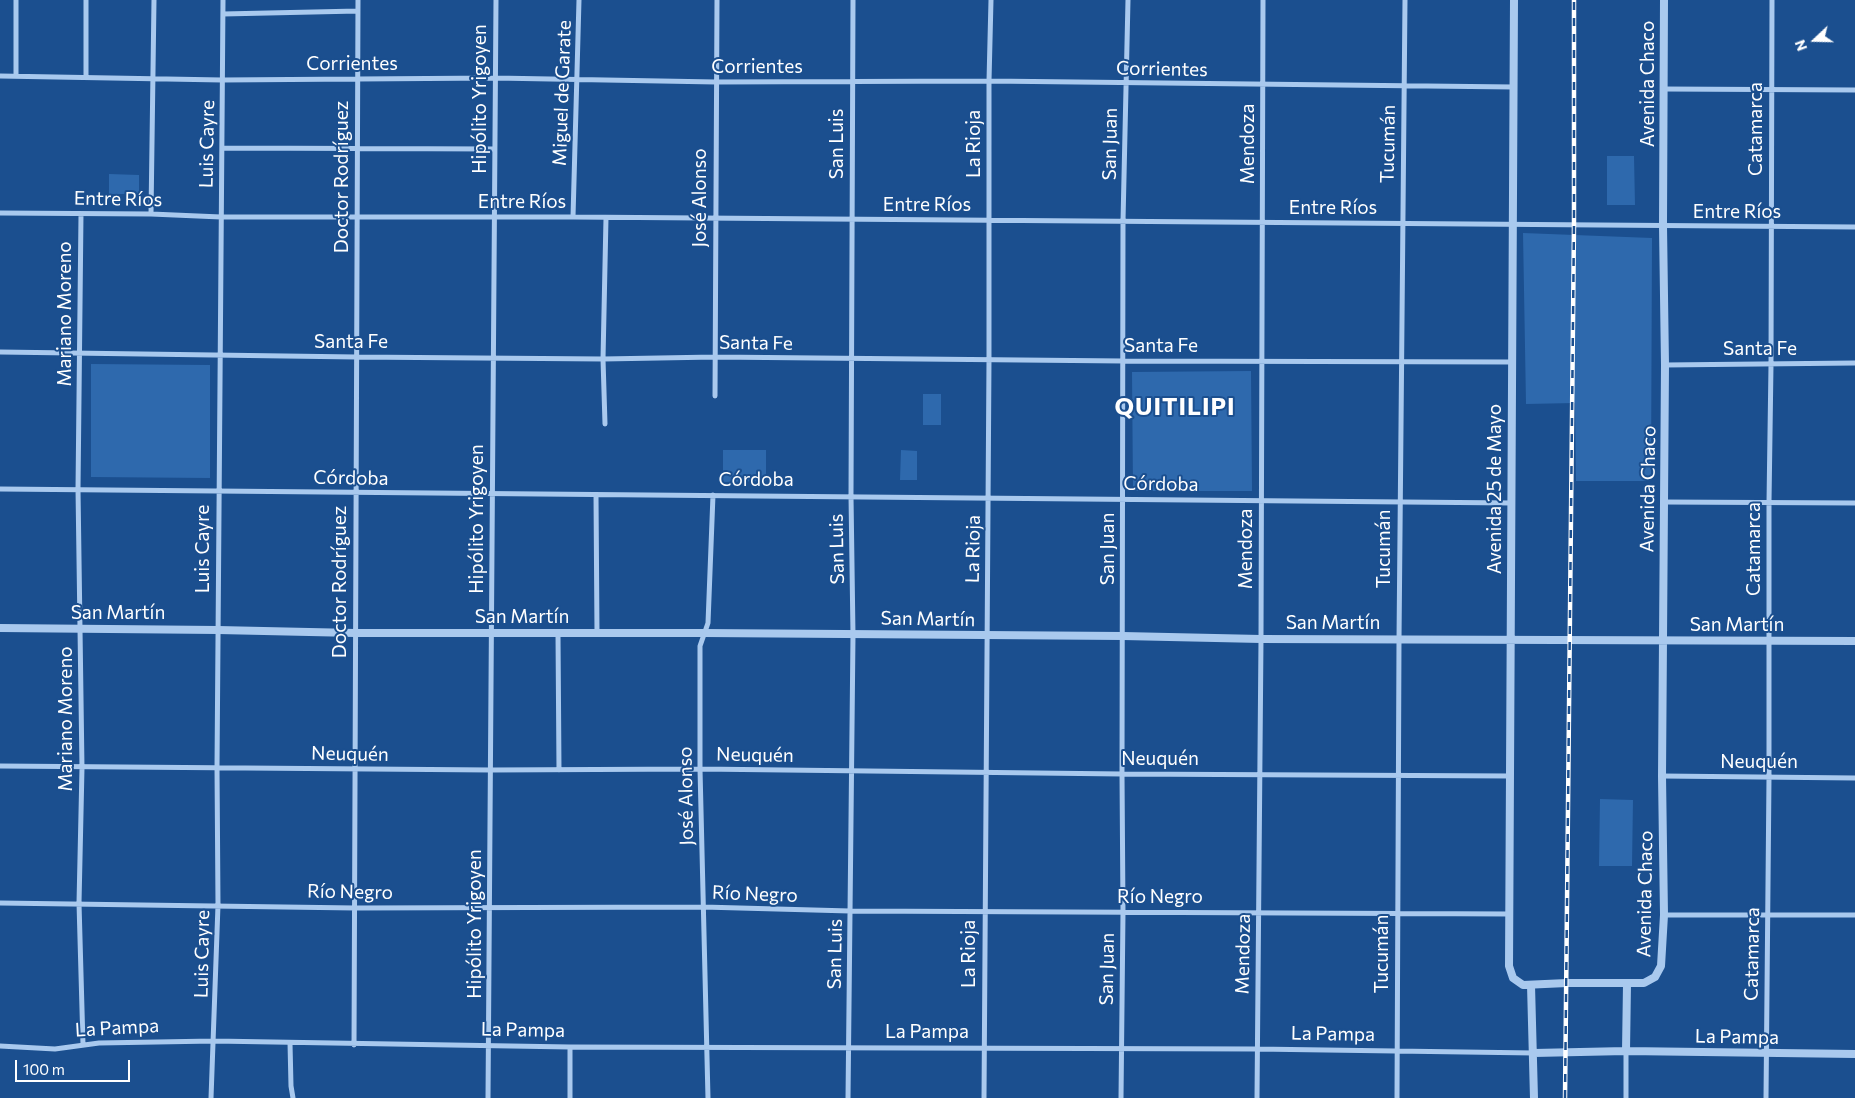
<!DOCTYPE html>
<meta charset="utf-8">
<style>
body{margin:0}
#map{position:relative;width:1855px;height:1098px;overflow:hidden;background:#1b4f8f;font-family:Commissioner,sans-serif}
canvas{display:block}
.north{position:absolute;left:1790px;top:15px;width:50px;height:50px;-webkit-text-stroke:4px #1b4f8f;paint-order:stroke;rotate:249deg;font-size:14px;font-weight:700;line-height:20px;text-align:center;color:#fff}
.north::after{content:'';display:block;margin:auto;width:18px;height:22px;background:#fff;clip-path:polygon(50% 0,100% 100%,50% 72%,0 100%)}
.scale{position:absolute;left:15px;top:1060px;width:115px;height:22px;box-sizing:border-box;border:2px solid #fff;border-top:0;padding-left:6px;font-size:15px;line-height:18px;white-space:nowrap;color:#fff;-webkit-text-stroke:4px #1b4f8f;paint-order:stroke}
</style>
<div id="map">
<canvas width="1855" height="1098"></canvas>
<div class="north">N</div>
<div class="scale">100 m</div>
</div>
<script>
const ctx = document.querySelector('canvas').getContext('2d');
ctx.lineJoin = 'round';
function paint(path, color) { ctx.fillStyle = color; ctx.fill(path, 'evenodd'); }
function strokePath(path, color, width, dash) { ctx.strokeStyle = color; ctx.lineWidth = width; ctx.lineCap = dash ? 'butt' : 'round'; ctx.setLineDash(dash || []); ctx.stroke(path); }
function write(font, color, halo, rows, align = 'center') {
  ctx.font = font + ' Commissioner,sans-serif'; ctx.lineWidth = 4; ctx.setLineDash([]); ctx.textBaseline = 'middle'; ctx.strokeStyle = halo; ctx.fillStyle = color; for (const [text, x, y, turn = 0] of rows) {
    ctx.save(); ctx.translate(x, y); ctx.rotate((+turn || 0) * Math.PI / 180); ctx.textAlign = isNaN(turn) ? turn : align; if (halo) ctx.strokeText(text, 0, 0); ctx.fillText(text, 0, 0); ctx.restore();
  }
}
paint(new Path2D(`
 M1607,156H1634L1635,205H1607Z
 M109,174L139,175V194H109Z
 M1523,233L1652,238L1651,481H1576L1575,403L1526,404Z
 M91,364L210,365V478L91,477Z
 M1251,371L1252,491H1133L1132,372Z
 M923,394H941V425H923Z
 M723,450H766V481L723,482Z
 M901,450L917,451V480H900Z
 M1600,799L1633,800L1632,866H1599Z`), '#2e69ad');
strokePath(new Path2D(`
 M223,14L358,11
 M0,76L222,80L495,78L716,82L989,81L1514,87
 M16,76V0
 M86,77V0
 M1664,89L1855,90
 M222,148L495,149
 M0,213L151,214L221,217H573L1855,227
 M81,214L78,489L82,768L79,903L83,1045
 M151,214L154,0
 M573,217L579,0
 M0,352L356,357L603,359L715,357L1123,361L1512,362
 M1665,365L1855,363
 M715,396L717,0
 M605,424L603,359L606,218
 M0,489L1512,503
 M596,495L597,633
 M1664,502L1855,503
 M558,634L559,770
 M0,766L491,770L700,769L1122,774L1510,776
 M1662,776L1855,778
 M0,903L355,908L703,907L850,911L1510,914
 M1664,915H1855
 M290,1043L291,1086L293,1098
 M354,1045L358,0
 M0,1046L55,1049L99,1043L214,1041L570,1047L1256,1049L1534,1053
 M211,1098L218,905L217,767L223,0
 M488,1098L496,0
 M570,1098V1047
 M708,1098L700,769V646L708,623L713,495
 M848,1098L853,635L851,496L853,0
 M984,1098L989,360V81L991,0
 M1121,1098L1123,912L1122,774L1123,221L1128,0
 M1257,1098L1261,639L1263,0
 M1397,1098L1399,640L1405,0
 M1626,1098V1051
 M1766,1098L1769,777V502L1771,365L1772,0`), '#a9c9ee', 5);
strokePath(new Path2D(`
 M1514,0L1509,966L1513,978L1523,985L1567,983H1644L1655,977L1661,966L1664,915L1662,776L1665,365L1663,226L1664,0
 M0,628L218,630L355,633H705L1123,636L1261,639L1855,641
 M1531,985L1534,1098
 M1626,1051L1627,984
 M1534,1053L1626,1051L1855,1054`), '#a9c9ee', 8);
const rail = new Path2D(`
 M1565,1098L1574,224V0`);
strokePath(rail, '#fff', 4.5);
strokePath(rail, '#1b4f8f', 2.5, [8]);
write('19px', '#fff', '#1b4f8f', [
 ["Corrientes",352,64],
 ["Corrientes",757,67],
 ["Corrientes",1162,69,1],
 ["Avenida Chaco",1648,84,-90],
 ["Miguel de Garate",562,93,-88],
 ["Hipólito Yrigoyen",480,99,-90],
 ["Catamarca",1756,129,-90],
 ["Luis Cayre",207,144,-89],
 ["San Luis",837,144,-90],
 ["La Rioja",974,144,-90],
 ["San Juan",1110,144,-89],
 ["Mendoza",1248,144,-90],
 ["Tucumán",1388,144,-89],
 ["Doctor Rodríguez",342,177,-90],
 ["José Alonso",700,198,-90],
 ["Entre Ríos",118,199,1],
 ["Entre Ríos",522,202],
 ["Entre Ríos",927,205],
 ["Entre Ríos",1333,208],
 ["Entre Ríos",1737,212],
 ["Mariano Moreno",65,314,-90],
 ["Santa Fe",351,342],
 ["Santa Fe",756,343,1],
 ["Santa Fe",1161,346],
 ["Santa Fe",1760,349],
 ["Córdoba",351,478,1],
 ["Córdoba",756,480],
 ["Córdoba",1161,484,1],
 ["Avenida 25 de Mayo",1495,489,-90],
 ["Avenida Chaco",1648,489,-89],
 ["Hipólito Yrigoyen",477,519,-90],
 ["Luis Cayre",203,549,-90],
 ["San Luis",837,549,-91],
 ["La Rioja",973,549,-89],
 ["San Juan",1108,549,-90],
 ["Mendoza",1246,549,-90],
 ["Tucumán",1384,549,-90],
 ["Catamarca",1754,549,-90],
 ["Doctor Rodríguez",340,582,-90],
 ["San Martín",118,613],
 ["San Martín",522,617],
 ["San Martín",928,619,1],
 ["San Martín",1333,623],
 ["San Martín",1737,625],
 ["Mariano Moreno",66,719,-90],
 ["Neuquén",350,754,1],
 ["Neuquén",755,755,1],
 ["Neuquén",1160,759],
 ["Neuquén",1759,762],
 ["José Alonso",686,796,-91],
 ["Río Negro",350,892,1],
 ["Río Negro",755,894,2],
 ["Avenida Chaco",1645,894,-89],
 ["Río Negro",1160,897],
 ["Hipólito Yrigoyen",475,924,-90],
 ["Luis Cayre",202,954,-89],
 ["San Luis",835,954,-89],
 ["La Rioja",969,954,-90],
 ["Mendoza",1243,954,-89],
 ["Tucumán",1382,954,-90],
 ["Catamarca",1752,954,-89],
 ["San Juan",1107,969,-89],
 ["La Pampa",117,1028,-3],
 ["La Pampa",523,1030,1],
 ["La Pampa",927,1032],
 ["La Pampa",1333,1034,1],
 ["La Pampa",1737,1037,1]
]);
ctx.letterSpacing = '1px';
write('bold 24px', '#fff', '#1b4f8f', [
 ["QUITILIPI",1175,407]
]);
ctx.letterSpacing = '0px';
</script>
